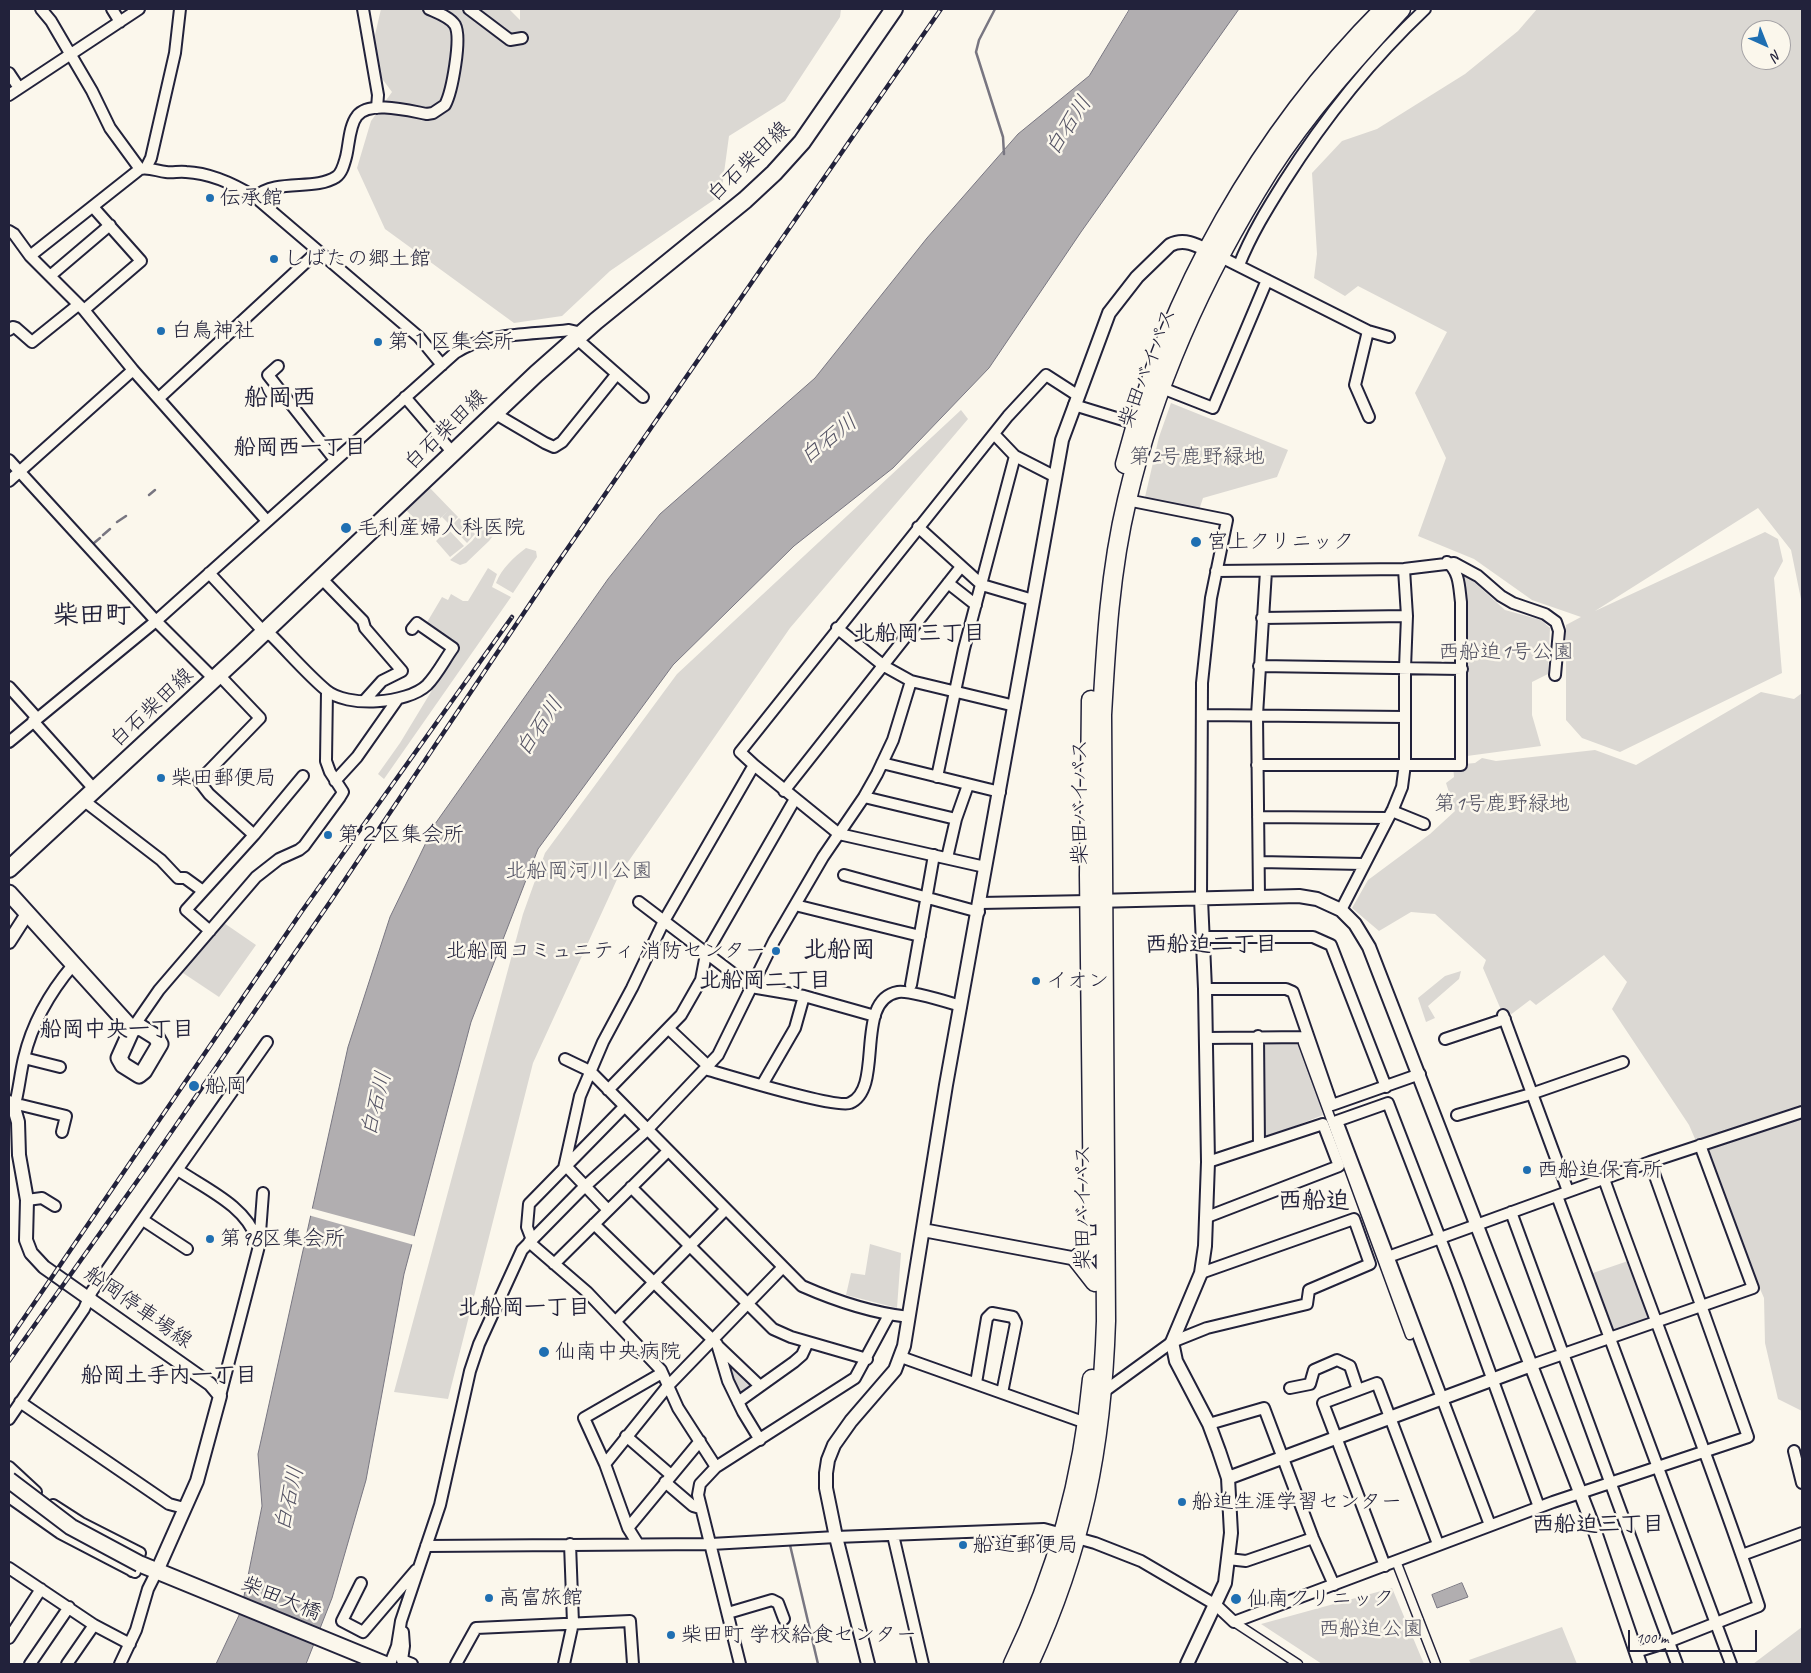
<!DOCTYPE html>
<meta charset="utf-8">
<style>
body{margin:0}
#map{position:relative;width:1811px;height:1673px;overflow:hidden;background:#fbf7ec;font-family:Caveat,sans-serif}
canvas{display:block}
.frame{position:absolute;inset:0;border:10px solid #22223b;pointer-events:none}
.north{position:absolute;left:1741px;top:20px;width:50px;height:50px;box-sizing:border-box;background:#fbf7ec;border:1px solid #a4a2a5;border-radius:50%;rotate:136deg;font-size:14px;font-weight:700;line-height:20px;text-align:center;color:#22223b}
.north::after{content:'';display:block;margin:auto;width:18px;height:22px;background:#1f6fb2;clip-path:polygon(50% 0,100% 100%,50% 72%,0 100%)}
.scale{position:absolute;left:1628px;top:1630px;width:129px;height:22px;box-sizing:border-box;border:2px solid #22223b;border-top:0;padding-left:6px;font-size:15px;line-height:18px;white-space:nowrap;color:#22223b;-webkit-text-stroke:4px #fbf7ec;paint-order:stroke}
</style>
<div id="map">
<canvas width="1811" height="1673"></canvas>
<div class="frame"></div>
<div class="north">N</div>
<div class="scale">100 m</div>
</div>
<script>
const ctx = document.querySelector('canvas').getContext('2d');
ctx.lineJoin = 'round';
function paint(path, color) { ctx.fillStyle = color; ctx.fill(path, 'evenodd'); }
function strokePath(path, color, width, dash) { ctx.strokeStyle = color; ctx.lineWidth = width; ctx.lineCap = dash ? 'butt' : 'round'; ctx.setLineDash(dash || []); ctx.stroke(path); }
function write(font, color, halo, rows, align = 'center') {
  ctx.font = font + ' Caveat,"Klee One",sans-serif'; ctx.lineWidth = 5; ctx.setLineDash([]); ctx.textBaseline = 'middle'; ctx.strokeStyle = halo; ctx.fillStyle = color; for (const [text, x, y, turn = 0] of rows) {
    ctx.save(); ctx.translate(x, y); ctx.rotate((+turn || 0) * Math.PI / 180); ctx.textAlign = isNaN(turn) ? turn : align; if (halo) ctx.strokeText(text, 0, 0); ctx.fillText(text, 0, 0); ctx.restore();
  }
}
paint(new Path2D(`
 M381,9H509L520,20V9H841L840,17L785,101L729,136L721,195L610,271L562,316L514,323L385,229L357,168L371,121L392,92L369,61Z
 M1537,9H1802V604L1791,550L1758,508L1595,611L1765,532L1778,539L1783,561L1774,578L1782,673L1620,752L1582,738L1566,720V625L1581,617L1532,600L1474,559L1418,536L1446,458L1415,393L1447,332L1358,286L1345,296L1314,278L1317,254L1312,173L1342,141L1377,129L1465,74L1518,31ZM1751,30H1781V60H1751Z
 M1171,403L1288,450L1277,477L1203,498L1199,510L1145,497L1159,437Z
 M961,410L968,419L790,628L619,875L533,1063L448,1399L394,1392L523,914L545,853L677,674Z
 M429,487L458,517L450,525L442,517L448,511L427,531L406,510Z
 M459,518L475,534L467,543L451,526Z
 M499,521L502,524L489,541L466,563L460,565L450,560L472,541L485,524Z
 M448,529L464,546L450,557L436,541Z
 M526,548L536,551L537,557L513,593L496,583C502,568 513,558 526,548Z
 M488,568L497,574L492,587L511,597L384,779L378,774L400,743L457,649L458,645L426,624L442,597L448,600L451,594L463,601H468Z
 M1463,572L1505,610L1541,620L1550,628L1548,674L1532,682V715L1541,746L1467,756V671Z
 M1761,692L1794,699L1802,693V1411L1778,1399L1765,1343L1764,1298L1689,1125L1612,1009L1627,982L1604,955L1536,1005L1530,1000L1505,1019L1483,968L1486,960L1435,914L1411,912L1379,931L1352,908L1368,880L1430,834L1455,811L1446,783L1454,777L1453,765L1475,763L1482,758L1496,761L1595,750L1636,765Z
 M224,923L256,945L219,997L180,971Z
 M1461,971L1459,979L1428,1006L1435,1018L1426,1022L1418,998L1445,976Z
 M1299,1042L1323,1115L1263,1139L1265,1043Z
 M870,1244L901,1253L897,1308L846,1295L851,1273L865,1275Z
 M1628,1261L1648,1315C1643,1324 1621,1332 1611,1329L1590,1274Z
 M726,1358L751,1384L737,1395Z
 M1392,1588L1424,1664H1322L1261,1624Z
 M1562,1627L1577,1664H1471L1469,1660Z
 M1802,1627V1664H1753Z`), '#dbd8d3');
const water = new Path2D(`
 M1130,9H1239L1081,232L989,368L893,468L794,546L673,665L538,849L471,1022L404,1274L366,1480L332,1598L306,1664H216L241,1611L262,1506L258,1454L348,1047L390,917L435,824L608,579L660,514L815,378L927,238L1018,134L1089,76Z
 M1462,1583L1468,1597L1437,1608L1432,1595Z`);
paint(water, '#b1aeb0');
strokePath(water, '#787681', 1);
paint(new Path2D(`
 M310,1208L417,1237L414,1245L308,1215Z`), '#fbf7ec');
strokePath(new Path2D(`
 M995,9L979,40L976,52L1003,137L1004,154
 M149,495L155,490
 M117,522L126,516
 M103,535L110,529
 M94,543L100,538
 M790,1545L818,1664`), '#787681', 2.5);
const pedestrian = new Path2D(`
 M1303,1043L1410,1335
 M1396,1561L1436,1664
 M1234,1622L1298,1664`);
const minor = new Path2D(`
 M41,9L51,21L92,91L110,128L140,169
 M112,9L120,22
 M363,9L378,95L377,108
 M469,9L510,40L522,38
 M9,73L19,88
 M9,95L139,9
 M146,168L151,158L175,53L180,9
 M255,197C277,178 314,191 336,177C342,173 344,164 346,157C349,146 349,126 357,116C369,100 410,111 427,114L433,113L445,105C452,92 462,38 455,25C450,17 438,13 429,9
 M9,231L14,234L30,256L84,310L133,370L267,521
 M30,256L140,169C149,167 157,171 166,172C173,173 179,171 186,172C211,173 234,184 255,197L419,337L442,365
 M1219,256L1368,331L1389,337
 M1239,265C1251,235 1267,209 1284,182C1324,119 1371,60 1425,9
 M50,276L110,225
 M84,310L141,261L93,207
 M9,330L13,327L16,328L32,342L78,305
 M1368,331L1355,385L1369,417
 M576,338L643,397
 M278,366L268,375L335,460
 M1162,388L1213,408L1267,280
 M405,397L453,453
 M159,398L318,251
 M1074,405L1136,424
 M494,413L545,443L554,447L562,442L616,375
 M994,434L1015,456
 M9,460L156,621L214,679
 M9,481L133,370
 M1127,500L1227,520L1211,598L1202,683L1201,899
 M918,527L982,585L1033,600
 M1216,571L1404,569L1454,563L1478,576L1501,596L1513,603L1545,614L1556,622L1559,631L1555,675
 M209,573L264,632L272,636C290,654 307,674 326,690C347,708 407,704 427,685C437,675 445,659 453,648L417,623L412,629
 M321,578L363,621L365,628L402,671L382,681L364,701
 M948,583L976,605
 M1262,618L1407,616
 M837,628L884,666L911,681L1015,706
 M1259,666L1462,669
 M219,675L260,718L199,781L209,794L254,835
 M9,687L37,718
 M1203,715L1404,717
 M33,721L94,789
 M9,742L156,621L455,353C487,332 532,335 569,330L582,333
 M882,763L1000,792
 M754,765L740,752L1008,416L1046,375L1077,395
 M1257,765H1461V602C1459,588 1460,572 1447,562
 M937,777L964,649L1015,456L1056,477
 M335,781L357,757L397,700
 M784,791L960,568
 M864,797L956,819
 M83,800L161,860L178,878H185L203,891
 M1392,811L1424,824
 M1258,817L1388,818
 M947,858L956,819L968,785
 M1259,862L1363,864
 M844,875L979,912
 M1259,897L1257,715L1266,571
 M639,902L751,987L804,996L875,1016
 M980,903L1089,901
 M795,905L920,936
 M1341,910L1393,809L1402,787L1405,764V668L1407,616L1404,569
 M210,931L186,910L254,835L303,776
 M1204,937H1313L1331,945L1386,1087
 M911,985L934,855
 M1205,989H1286L1293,992L1332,1105L1420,1074
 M1503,1015L1568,1191
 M132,1029L159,990L256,877L279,859L299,850L304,846L340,797L343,792L330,772L326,761L327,691
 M669,1029L708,1066
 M1258,1036L1259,1145
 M1206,1038L1307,1037
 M1445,1039L1505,1019
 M24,1058L60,1067
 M565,1059L590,1071L802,1286C836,1301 872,1313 909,1317
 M705,1069C726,1075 837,1109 850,1103C885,1088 853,1000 898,992C910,990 947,1002 961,1006
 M762,1085L795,1028L804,996
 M608,1090L681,1015L701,980L706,954L795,799
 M14,1108C19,1091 20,1074 24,1058C32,1024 51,991 73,965
 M14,1108L21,1105L66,1116L62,1132
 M1457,1115L1531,1094L1623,1062
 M566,1166L608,1210
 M564,1168L580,1096L603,1042L632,988L664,921L754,765L839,834L985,867
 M178,1170C206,1189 246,1206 257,1240
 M1604,1179C1655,1322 1711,1462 1759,1606L1668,1642L1636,1652
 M631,1187L773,1329L791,1337L867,1359
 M1557,1196L1731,1664
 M27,1200L42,1198L55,1206
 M1511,1212L1677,1664
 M1207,1217L1339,1166L1323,1124L1208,1162
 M143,1220L187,1249
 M594,1224L717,1344L728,1381L743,1412L760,1440
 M532,1240L527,1227L529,1204L624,1107
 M529,1242L587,1292L661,1370L678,1408L716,1467
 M1388,1257L1650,1162L1802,1112
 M554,1264L668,1151
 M616,1321L726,1209
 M717,1345L760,1386
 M901,1357L1086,1423
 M1529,1366L1753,1288L1700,1145
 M976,1383L987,1318L992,1313L1013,1317L1016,1323L1002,1393
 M1290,1388L1310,1384L1314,1370L1337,1360L1350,1366L1358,1390
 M1102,1393L1172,1342L1207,1328L1307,1304L1309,1290L1370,1264L1354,1219L1201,1273
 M220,1396L259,1246L263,1193
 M20,1402L169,1504L184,1508
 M738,1402L794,1362L802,1355L808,1342
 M9,1419L84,1309L92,1291L267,1042
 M1209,1424L1264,1408L1313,1538L1334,1585
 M626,1436L671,1475
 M1794,1451L1802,1483
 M605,1464L584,1418L662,1373
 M9,1467L36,1492
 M665,1482L693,1506L700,1508
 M9,1497L60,1533L135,1572
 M53,1505L81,1523L140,1553L132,1571
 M1490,1525L1337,1121L1388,1103L1457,1282L1539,1507
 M628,1528L700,1441
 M893,1535L923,1664
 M638,1544L628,1528L605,1464L667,1387L783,1267
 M426,1546L711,1544L836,1537L1044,1529L1095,1543L1141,1561L1216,1605L1234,1622L1553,1502L1748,1437L1650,1162
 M1742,1555L1802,1533
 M1228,1559L1246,1561L1313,1538
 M1385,1566L1323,1403L1377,1383L1438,1544
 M9,1568L94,1625L130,1644
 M361,1583L342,1621L363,1632L416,1570
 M728,1613L772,1600L778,1603L784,1619
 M403,1632L404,1646L402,1660L412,1664
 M9,1638L41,1589
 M30,1664L69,1607
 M67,1664L94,1625
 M120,1664L136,1630L148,1589L157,1571
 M390,1664L397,1646L401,1621L440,1505L470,1371L479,1344L522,1250L580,1191L647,1130L718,1055L774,941L823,857L864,797L877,774L893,740L911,681
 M456,1664L476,1628L630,1621L633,1664
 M564,1664L573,1623L570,1544
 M740,1664L698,1495L700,1484L716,1467L855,1378L889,1315`);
const tertiary = new Path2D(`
 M1095,901L1299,896L1317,899L1341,910L1355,924L1369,947L1592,1523L1640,1664
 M9,942L27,914
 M9,1102L14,1108L18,1122L19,1155L27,1200L26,1240L31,1253L44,1267L210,1384L220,1396L197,1481L157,1571
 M923,1230L1077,1259
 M1228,1478L1529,1366
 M868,1664L836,1537L826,1488V1473L828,1460L834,1445L851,1421L895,1370L904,1346L946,1085L1062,440L1109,313L1137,277L1170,245C1186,237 1200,247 1214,254
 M1187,1664L1225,1583L1231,1533L1228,1478L1219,1451L1209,1424L1176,1361L1172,1342L1201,1273L1205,1246L1208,1162L1205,989L1201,899`);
const secondary = new Path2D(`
 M9,893L132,1029
 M140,1027L156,1037L160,1044L144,1071L139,1075L123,1065L119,1058L132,1029Z
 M140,1564L384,1664`);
const primary = new Path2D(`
 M9,869L239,656L536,374L596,321L745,200L774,173L802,142L894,9`);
const trunk = new Path2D(`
 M1125,464C1170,293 1259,134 1384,9
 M1091,700L1089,875L1093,1216
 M1094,1244L1077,1259L1095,1282
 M1013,1664C1056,1575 1083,1478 1092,1379
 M1029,1664C1082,1549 1102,1447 1106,1321L1102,715C1106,643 1110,571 1127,500C1154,384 1206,271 1269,171C1307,112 1354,60 1401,9`);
strokePath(pedestrian, '#22223b', 11);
strokePath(minor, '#22223b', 14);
strokePath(tertiary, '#22223b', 16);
strokePath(secondary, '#22223b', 19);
strokePath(primary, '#22223b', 20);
strokePath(trunk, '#22223b', 21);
strokePath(pedestrian, '#fbf7ec', 8);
strokePath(minor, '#fbf7ec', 10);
strokePath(tertiary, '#fbf7ec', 12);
strokePath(secondary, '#fbf7ec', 15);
strokePath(primary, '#fbf7ec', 16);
strokePath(trunk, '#fbf7ec', 18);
const rail = new Path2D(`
 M9,1340L302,911L512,617
 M9,1361L150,1163L330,902L554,568L941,9`);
strokePath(rail, '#22223b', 4.5);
strokePath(rail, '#fbf7ec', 2.5, [8]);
const secondaryBridge = new Path2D(`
 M9,1480L71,1527L140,1564`);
strokePath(secondaryBridge, '#22223b', 19, []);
strokePath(secondaryBridge, '#fbf7ec', 15);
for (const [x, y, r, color] of [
 [210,198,5,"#1f6fb2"],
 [274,259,5,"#1f6fb2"],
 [161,331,5,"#1f6fb2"],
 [378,342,5,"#1f6fb2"],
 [346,528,6,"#1f6fb2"],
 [1196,542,6,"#1f6fb2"],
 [161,778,5,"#1f6fb2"],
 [328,835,5,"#1f6fb2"],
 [776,951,5,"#1f6fb2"],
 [1036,981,5,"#1f6fb2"],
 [194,1086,6,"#1f6fb2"],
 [1527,1170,5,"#1f6fb2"],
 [210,1239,5,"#1f6fb2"],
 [544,1352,6,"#1f6fb2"],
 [1182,1502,5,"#1f6fb2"],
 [963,1545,5,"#1f6fb2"],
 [489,1598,5,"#1f6fb2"],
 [1236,1599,6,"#1f6fb2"],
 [671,1635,5,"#1f6fb2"]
]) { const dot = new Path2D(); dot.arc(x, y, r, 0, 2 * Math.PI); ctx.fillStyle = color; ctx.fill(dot); strokePath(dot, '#fbf7ec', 2); }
write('21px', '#22223b', '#fbf7ec', [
 ["白石柴田線",749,162,-44],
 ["柴田バイパス",1148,368,-69],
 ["白石柴田線",446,430,-44],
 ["白石柴田線",152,708,-43],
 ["柴田バイパス",1080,802,-90],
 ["柴田バイパス",1083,1207,-90],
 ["船岡停車場線",138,1308,35],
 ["柴田大橋",281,1599,22]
]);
write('21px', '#22223b', '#fbf7ec', [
 ["伝承館",220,198],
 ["しばたの郷土館",284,259],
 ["白鳥神社",171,331],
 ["第１区集会所",388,342],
 ["毛利産婦人科医院",357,528],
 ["宮上クリニック",1207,542],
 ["柴田郵便局",171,778],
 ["第２区集会所",338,835],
 ["北船岡コミュニティ 消防センター",766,951,"right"],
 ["イオン",1046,981],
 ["船岡",205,1086],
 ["西船迫保育所",1537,1170],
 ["第9B区集会所",220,1239],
 ["仙南中央病院",555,1352],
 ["船迫生涯学習センター",1192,1502],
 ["船迫郵便局",973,1545],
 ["高富旅館",499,1598],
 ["仙南クリニック",1247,1599],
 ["柴田町 学校給食センター",681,1635]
], 'left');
write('21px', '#505061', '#fbf7ec', [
 ["第2号鹿野緑地",1197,457],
 ["西船迫1号公園",1506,652],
 ["第1号鹿野緑地",1502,804],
 ["北船岡河川公園",579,871],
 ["西船迫公園",1371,1629]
]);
write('italic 22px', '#545364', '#fbf7ec', [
 ["白石川",1069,126,-57],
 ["白石川",829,440,-38],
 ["白石川",540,727,-56],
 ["白石川",377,1104,-76],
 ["白石川",290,1499,-77]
]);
write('bold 22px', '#22223b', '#fbf7ec', [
 ["船岡西一丁目",300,448],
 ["北船岡三丁目",919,634],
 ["西船迫二丁目",1211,945],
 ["北船岡二丁目",765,981],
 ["船岡中央一丁目",117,1030],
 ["北船岡一丁目",524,1308],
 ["船岡土手内一丁目",169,1376],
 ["西船迫三丁目",1598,1525]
]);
write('bold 24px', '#22223b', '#fbf7ec', [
 ["船岡西",280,399],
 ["北船岡",839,951],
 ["西船迫",1314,1202]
]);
write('bold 26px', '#22223b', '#fbf7ec', [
 ["柴田町",92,616]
]);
</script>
